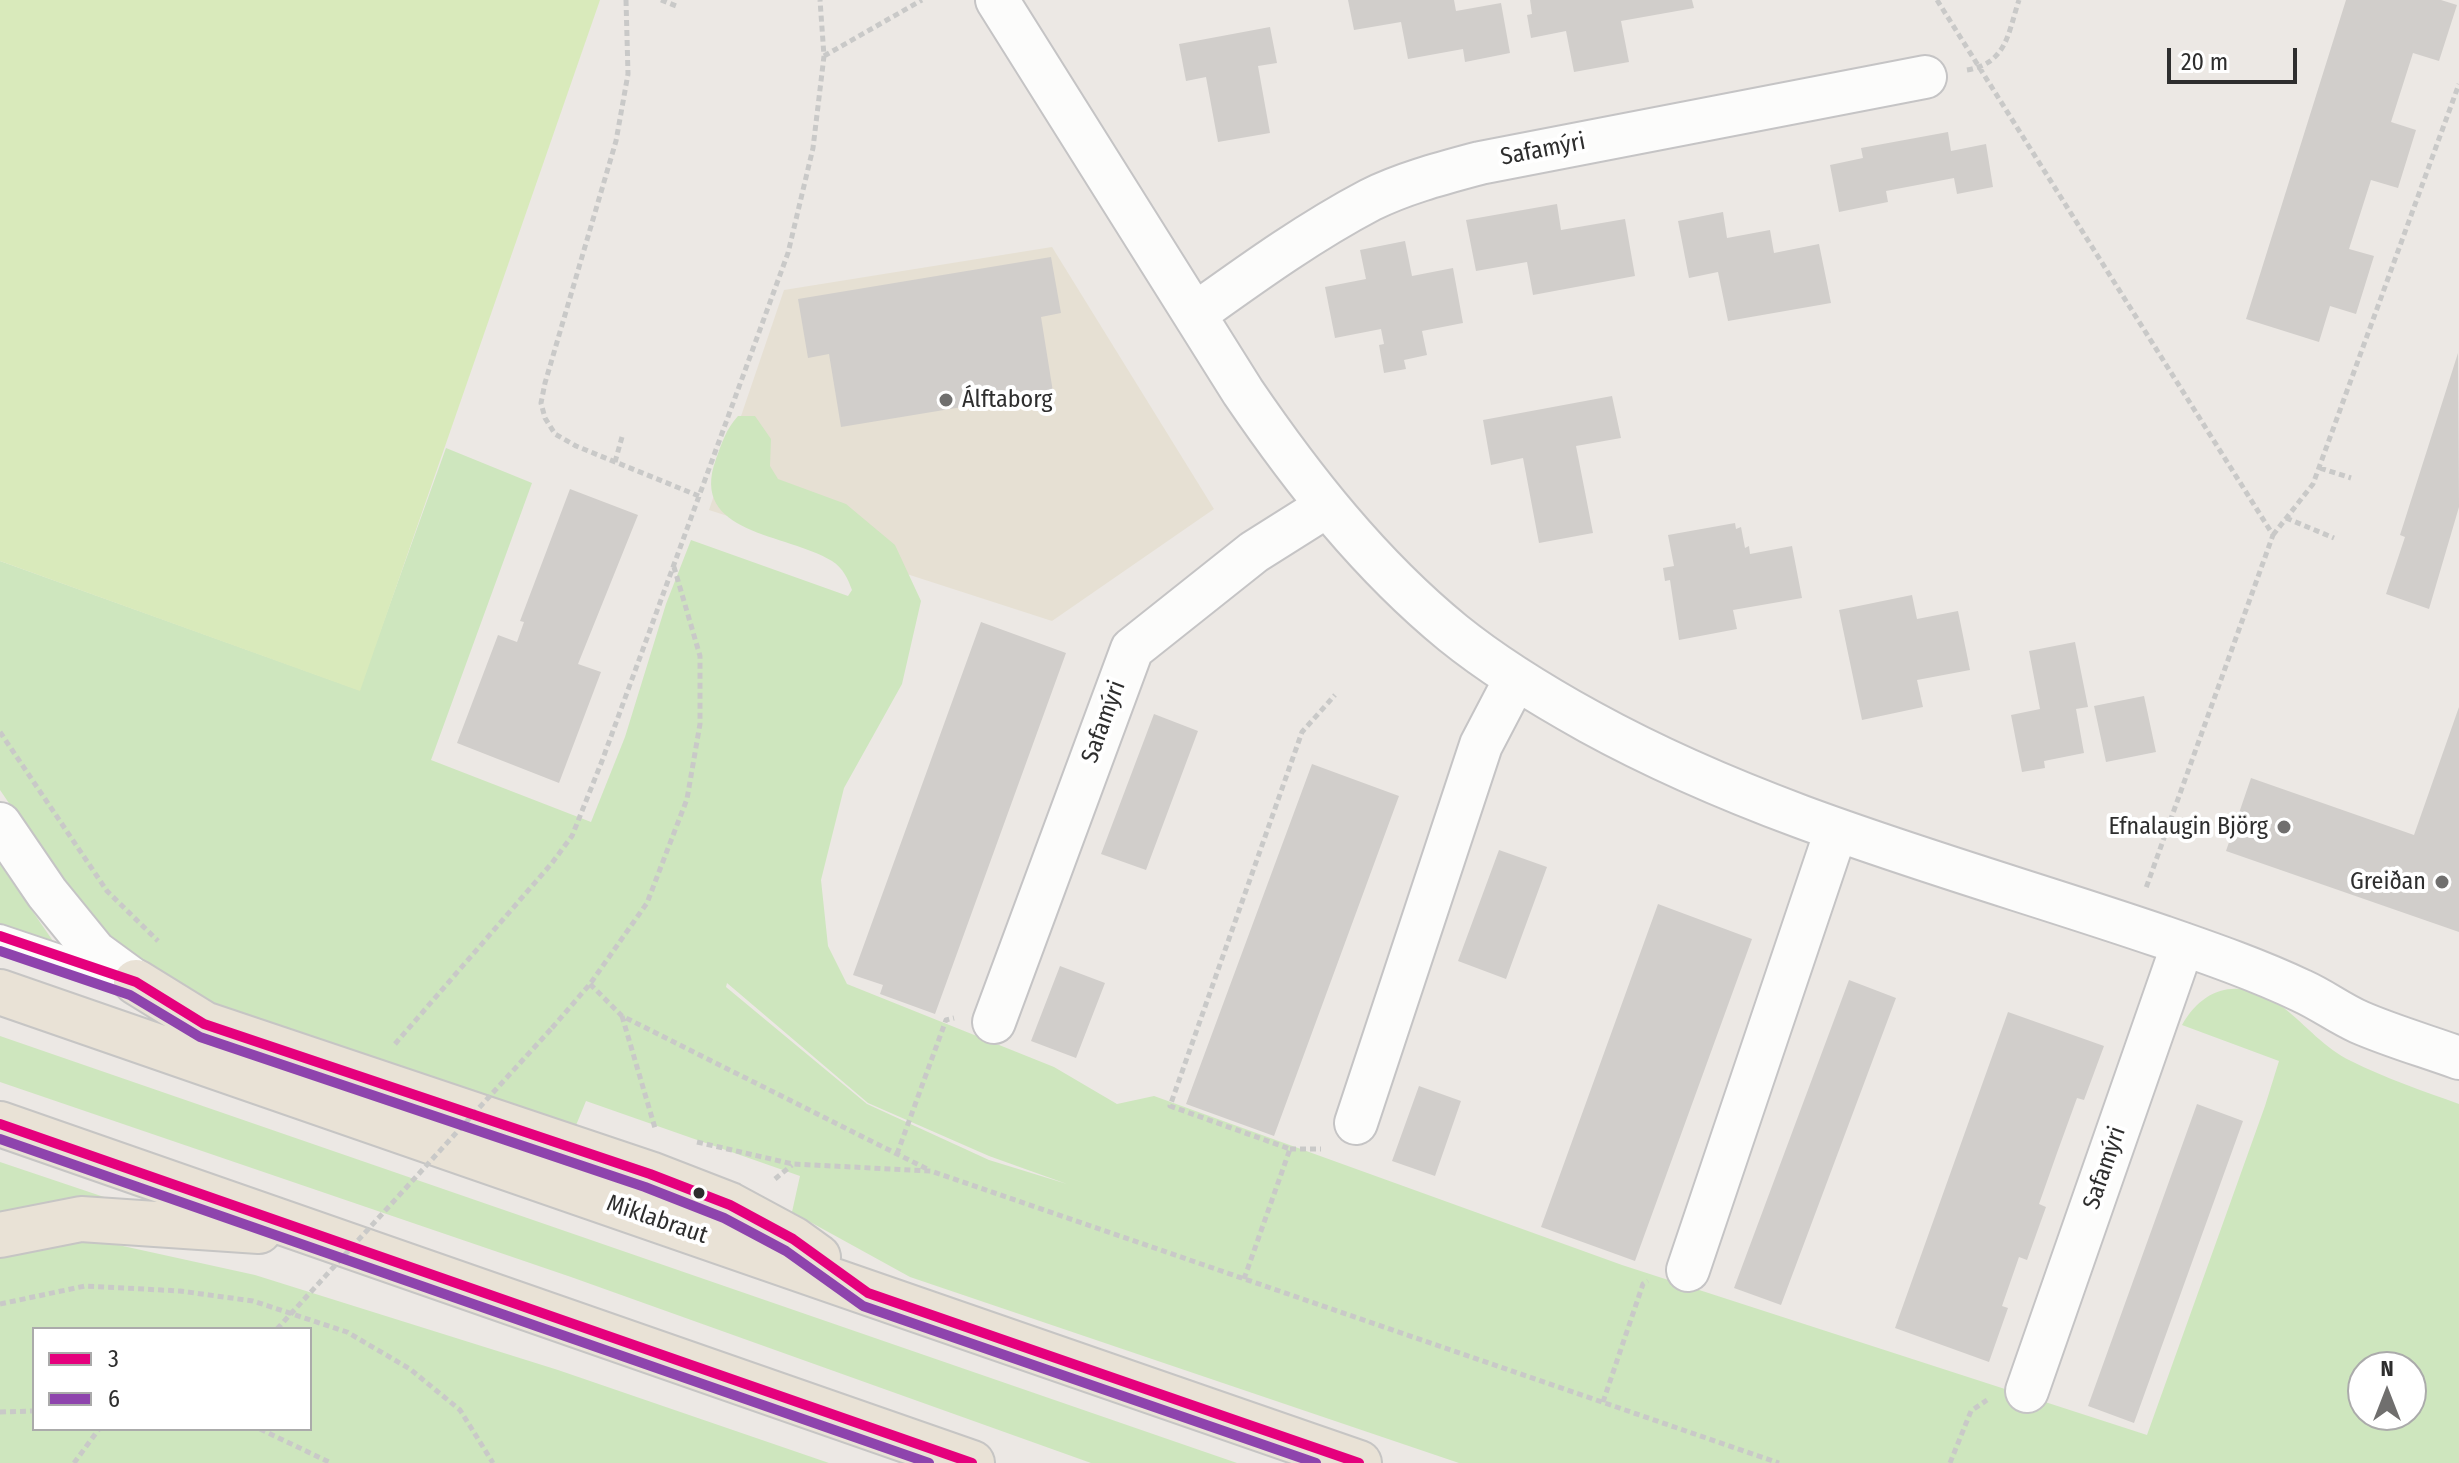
<!DOCTYPE html>
<meta charset="utf-8">
<style>
body{margin:0}
#map{position:relative;width:2459px;height:1463px;overflow:hidden;background:#ece8e4;font-family:"Fira Sans Condensed",sans-serif}
canvas{display:block}
.legend{position:absolute;left:32px;top:1327px;width:280px;height:104px;box-sizing:border-box;background:#fff;border:2px solid #ababab;margin:0;padding:10px 14px;list-style:none;font-size:24px;color:#2e2e2e}
.legend li{display:flex;align-items:center;gap:16px;height:40px}
.legend b{width:40px;border:2px solid #ababab}
.north{position:absolute;left:2347px;top:1351px;width:80px;height:80px;box-sizing:border-box;background:#fff;border:2px solid #ababab;border-radius:50%;rotate:0deg;font-size:22px;font-weight:700;line-height:32px;text-align:center;color:#2e2e2e}
.north::after{content:'';display:block;margin:auto;width:28px;height:36px;background:#706f6e;clip-path:polygon(50% 0,100% 100%,50% 72%,0 100%)}
.scale{position:absolute;left:2167px;top:48px;width:130px;height:36px;box-sizing:border-box;border:4px solid #2e2e2e;border-top:0;padding-left:10px;font-size:24px;line-height:28px;white-space:nowrap;color:#2e2e2e;-webkit-text-stroke:6px #fff;paint-order:stroke}
</style>
<div id="map">
<canvas width="2459" height="1463"></canvas>
<ul class="legend">
<li><b style="height:10px;background:#e5007d"></b>3</li>
<li><b style="height:10px;background:#8e44ad"></b>6</li>
</ul>
<div class="north">N</div>
<div class="scale">20 m</div>
</div>
<script>
const ctx = document.querySelector('canvas').getContext('2d');
ctx.lineJoin = 'round';
function paint(path, color) { ctx.fillStyle = color; ctx.fill(path, 'evenodd'); }
function strokePath(path, color, width, dash) { ctx.strokeStyle = color; ctx.lineWidth = width; ctx.lineCap = dash ? 'butt' : 'round'; ctx.setLineDash(dash || []); ctx.stroke(path); }
function write(font, color, halo, rows, align = 'center') {
  ctx.font = font + ' "Fira Sans Condensed",sans-serif'; ctx.lineWidth = 8; ctx.setLineDash([]); ctx.textBaseline = 'middle'; ctx.strokeStyle = halo; ctx.fillStyle = color; for (const [text, x, y, turn = 0] of rows) {
    ctx.save(); ctx.translate(x, y); ctx.rotate((+turn || 0) * Math.PI / 180); ctx.textAlign = isNaN(turn) ? turn : align; if (halo) ctx.strokeText(text, 0, 0); ctx.fillText(text, 0, 0); ctx.restore();
  }
}
paint(new Path2D(`
 M1052,247L1214,509L1052,621L709,510L784,290Z`), '#e6e0d3');
paint(new Path2D(`
 M738,416H755L771,439L770,466L778,479L846,504L895,545L921,601L902,684L844,788L821,880L828,946L847,984L1054,1067L1117,1104L1154,1096L1622,1265L2147,1435L2265,1106L2279,1061L2182,1025C2206,983 2245,978 2284,1008C2307,1026 2324,1048 2351,1061C2385,1078 2423,1091 2459,1104V1463H1459L910,1277L792,1212L800,1176L586,1101L572,1135L262,1031L175,988L110,941L62,881L0,790V561L359,690L446,448L532,483L431,760L591,822L625,737L666,604L691,540L848,596L852,590C848,579 843,568 832,561C787,533 688,535 716,459C722,443 726,429 738,416ZM727,983L868,1103L989,1156L1067,1184L989,1160L867,1104L726,987ZM2363,1367H2411V1415H2363Z
 M0,864L55,944L0,924Z
 M0,1036L1237,1463H1091L571,1277L0,1082Z
 M0,1162L107,1198L0,1214Z
 M91,1239L255,1275L558,1370L829,1463H0V1256ZM34,1329H310V1429H34Z`), '#cee6be');
paint(new Path2D(`
 M0,0H600L360,691L0,561Z`), '#d9eabb');
paint(new Path2D(`
 M1348,0H1454L1456,11L1501,3L1510,53L1465,62L1463,49L1408,59L1401,22L1354,30Z
 M1530,0H1692L1694,8L1621,21L1629,62L1574,72L1566,31L1531,38L1527,15L1532,14Z
 M2346,0H2441L2457,5L2439,61L2413,53L2391,122L2416,130L2398,188L2371,180L2349,249L2374,256L2356,314L2330,306L2319,342L2246,319Z
 M1270,27L1277,63L1258,66L1270,133L1218,142L1206,77L1186,81L1179,44Z
 M1948,132L1951,151L1986,144L1993,187L1957,194L1954,178L1886,191L1888,202L1839,212L1830,165L1863,158L1861,148Z
 M1557,204L1561,230L1625,219L1635,276L1533,295L1527,262L1476,271L1466,220Z
 M1723,212L1727,238L1770,230L1774,253L1819,244L1831,303L1728,321L1718,272L1689,278L1678,221Z
 M1405,241L1412,276L1453,268L1463,323L1422,331L1427,355L1404,360L1406,369L1384,373L1379,345L1384,344L1381,329L1335,338L1325,287L1366,279L1360,250Z
 M1051,257L1061,313L1041,317L1053,392L841,427L829,354L808,358L798,299Z
 M2458,353L2459,507L2429,609L2386,594L2405,537L2400,535Z
 M1612,396L1621,438L1576,446L1593,533L1539,543L1523,458L1491,465L1483,420Z
 M570,489L638,515L578,664L601,672L559,783L457,743L498,635L517,642L524,622L520,621Z
 M1735,523L1736,529L1741,527L1745,548L1749,546L1750,554L1792,546L1802,598L1733,610L1737,629L1679,640L1670,580L1665,581L1663,568L1674,566L1668,535Z
 M1912,595L1917,619L1958,611L1970,670L1917,680L1923,707L1862,720L1839,610Z
 M981,622L1066,653L935,1014L880,994L883,985L853,975Z
 M2075,642L2088,707L2076,709L2084,753L2044,761L2045,768L2022,772L2011,715L2040,709L2029,651Z
 M2144,696L2156,752L2106,762L2094,706Z
 M2459,707V932L2226,851L2251,778L2414,835Z
 M1154,714L1198,731L1146,870L1101,854Z
 M1312,764L1399,796L1274,1136L1186,1104Z
 M1499,850L1547,867L1506,979L1458,961Z
 M1658,904L1752,939L1635,1261L1541,1227Z
 M1060,966L1105,983L1076,1058L1031,1041Z
 M1849,980L1896,998L1781,1305L1734,1288Z
 M2008,1012L2104,1046L2084,1100L2077,1098L2057,1153L2039,1204L2046,1207L2027,1260L2019,1257L2002,1306L2008,1308L1989,1362L1895,1328Z
 M1419,1086L1461,1101L1435,1176L1392,1161Z
 M2197,1104L2243,1121L2134,1423L2088,1406Z`), '#d1cecb');
const service = new Path2D(`
 M0,936L101,970`);
const minor = new Path2D(`
 M997,0L1243,392C1303,480 1370,565 1453,633C1495,667 1543,696 1590,722C1770,821 1970,871 2163,937C2209,953 2258,970 2302,991C2322,1000 2339,1013 2359,1022C2391,1036 2426,1046 2459,1058
 M1195,314C1251,274 1309,232 1370,200C1404,183 1443,173 1480,163L1925,77
 M0,824L47,893L95,952L136,982
 M994,1022L1132,649L1254,552L1327,506
 M1356,1123L1481,745L1516,678
 M1688,1270L1836,831
 M2027,1391L2183,944`);
const trunk = new Path2D(`
 M136,982L204,1024L650,1174L730,1205L793,1239L818,1257
 M0,992L1359,1463
 M0,1124L972,1463
 M0,1235L81,1219L259,1231`);
strokePath(service, '#c5c4c5', 26);
strokePath(minor, '#c5c4c5', 46);
strokePath(trunk, '#c6c5c4', 48);
strokePath(new Path2D(`
 M626,0L628,74L616,141L545,383L541,403L545,418L555,434L576,446L699,496
 M661,0L679,7
 M1937,0L2273,535L2146,888
 M824,56L922,0
 M1967,70C2007,63 2008,33 2019,0
 M615,462L622,437
 M2320,468L2351,478
 M2286,518L2334,538
 M2273,535L2313,484L2459,84
 M0,732L107,891L158,941
 M590,984L622,1016L927,1169
 M622,1016L655,1128
 M552,1028L590,984L647,903L687,799L700,724V656L674,567
 M395,1044L552,863L572,836L602,761L788,253L813,148L824,56L820,0
 M697,1142L793,1164L931,1171L1779,1463
 M1290,1149H1321
 M897,1154L946,1020L954,1018
 M775,1179L792,1165
 M1244,1279L1290,1149L1170,1106L1302,732L1335,695
 M0,1304L85,1286L180,1291L253,1301L347,1332L410,1369L460,1410L493,1463
 M1603,1402L1643,1284L1648,1281
 M0,1412L34,1411
 M260,1429L331,1463
 M74,1463L99,1429
 M1950,1463L1971,1411L1987,1400`), '#c9c9c8', 5, [6, 4]);
strokePath(service, '#fcfcfb', 22);
strokePath(minor, '#fcfcfb', 42);
strokePath(trunk, '#e9e2d6', 44);
strokePath(new Path2D(`
 M277,1329L552,1028`), '#c9c9c8', 5, [6, 4]);
strokePath(new Path2D(`
 M0,936L136,982L204,1024L650,1174L730,1205L793,1239L868,1293L1359,1463
 M0,1124L972,1463`), '#e5007d', 10);
strokePath(new Path2D(`
 M0,951L130,995L200,1037L645,1187L724,1218L786,1251L863,1306L1316,1463
 M0,1139L929,1463`), '#8e44ad', 10);
for (const [x, y, r, color] of [
 [946,400,8,"#706f6e"],
 [2284,827,8,"#706f6e"],
 [2442,882,8,"#706f6e"],
 [699,1193,7,"#2e2e2e"]
]) { const dot = new Path2D(); dot.arc(x, y, r, 0, 2 * Math.PI); ctx.fillStyle = color; ctx.fill(dot); strokePath(dot, '#fff', 3); }
write('24px', '#2e2e2e', '#fff', [
 ["Safamýri",1543,150,-11],
 ["Safamýri",1104,722,-70],
 ["Safamýri",2105,1168,-71],
 ["Miklabraut",657,1220,19]
]);
write('24px', '#2e2e2e', '#fff', [
 ["Álftaborg",962,400,"left"],
 ["Efnalaugin Björg",2268,827],
 ["Greiðan",2426,882]
], 'right');
</script>
